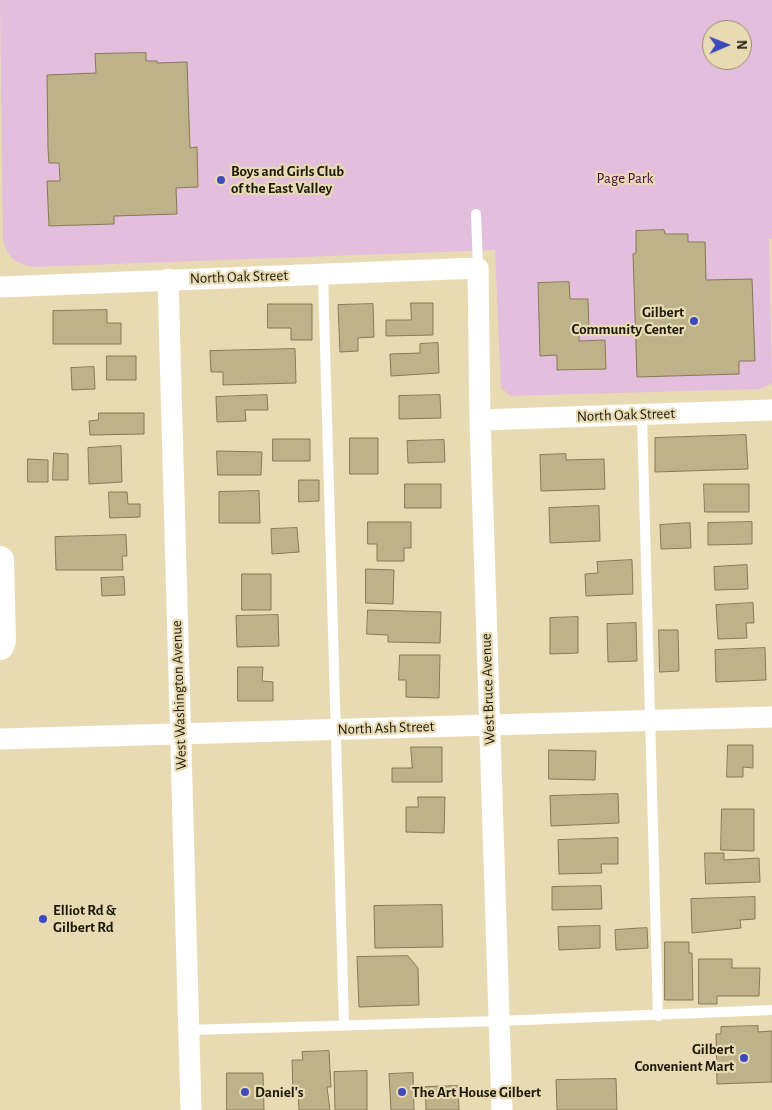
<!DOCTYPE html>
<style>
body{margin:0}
#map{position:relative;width:772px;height:1110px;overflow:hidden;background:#e8dbb3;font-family:"Alegreya Sans",sans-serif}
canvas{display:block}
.north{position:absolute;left:702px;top:20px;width:50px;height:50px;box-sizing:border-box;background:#e8dbb3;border:1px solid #978d6f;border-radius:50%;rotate:89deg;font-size:14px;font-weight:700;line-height:20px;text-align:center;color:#1d190a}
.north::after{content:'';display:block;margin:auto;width:18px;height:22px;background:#3d4abd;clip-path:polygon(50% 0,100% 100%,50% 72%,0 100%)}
</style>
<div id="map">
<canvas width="772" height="1110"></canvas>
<div class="north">N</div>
</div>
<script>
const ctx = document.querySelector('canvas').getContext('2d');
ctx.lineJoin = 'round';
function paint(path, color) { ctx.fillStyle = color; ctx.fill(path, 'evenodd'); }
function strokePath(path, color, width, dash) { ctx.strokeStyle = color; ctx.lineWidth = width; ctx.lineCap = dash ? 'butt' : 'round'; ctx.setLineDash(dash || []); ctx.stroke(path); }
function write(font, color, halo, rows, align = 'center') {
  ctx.font = font + ' "Alegreya Sans",sans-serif'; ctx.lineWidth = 4.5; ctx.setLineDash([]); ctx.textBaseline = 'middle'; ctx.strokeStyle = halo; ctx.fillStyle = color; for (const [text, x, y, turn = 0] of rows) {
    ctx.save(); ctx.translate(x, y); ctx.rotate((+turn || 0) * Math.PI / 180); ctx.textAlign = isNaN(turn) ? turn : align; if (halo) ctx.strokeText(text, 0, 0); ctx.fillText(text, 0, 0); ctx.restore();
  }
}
paint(new Path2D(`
 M0,0H772V239H769L772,382L770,385L759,389L511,396L501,388L495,250L33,267C14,262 10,260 3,241ZM712,30H742V60H712Z`), '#e4bedd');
const building = new Path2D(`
 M146,53V61H157V63L187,62L190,148L197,147L198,187L176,188L177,214L114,216V224L49,226L47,181H60L59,163H49L48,149L47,75L96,73L95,54Z
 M664,230L665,234H688V242H705L706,280L752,279L755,361H739V374L637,377L633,254L636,253V231Z
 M569,282L570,299H588L589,331H579V341L605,340L606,369L557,370V355L540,356L538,283Z
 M411,303H433V335L386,336V320H411Z
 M268,304H312V340H291V328H268Z
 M373,304L374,337L358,338V351L340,352L338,305Z
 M107,310V323H121V344H53V311Z
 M438,343L439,373L391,376L390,354L420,353V344Z
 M295,349L296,383L223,385V372H211L210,351Z
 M107,356H136V380H107Z
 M94,367L95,389L72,390L71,368Z
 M267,395L268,410H245L246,421L217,422L216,397Z
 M440,395L441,418L399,419V396Z
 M99,413H144V434L90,435L89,421L98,420Z
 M746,435L748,469L655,472V438Z
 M350,438H378V474H350Z
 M273,439H310V461H273Z
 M444,440L445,462L408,463L407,441Z
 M121,446L122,482L89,484L88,448Z
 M217,451L262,452L261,475H218Z
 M54,453L68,454V480H53Z
 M566,454V460L604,459L605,489L541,491L540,455Z
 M28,459L48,460V482H28Z
 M299,480H319V501L299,502Z
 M405,484H441V508H405Z
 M704,484H749V512H705Z
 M259,491L260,523H219V492Z
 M109,492H127L128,504H140V517L110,518Z
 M599,506L600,541L550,543L549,508Z
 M368,522H411V548H404V561H377V544H368Z
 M752,522V544L708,545V523Z
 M690,523L691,548L661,549L660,525Z
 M297,528L299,552L272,554L271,529Z
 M126,535L127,556H122L123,570H56L55,537Z
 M632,560L633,594L586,596L585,574L598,573L597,562Z
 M747,565L748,589L715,590L714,567Z
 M366,569L394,570L393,604L366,603Z
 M242,574H271V610H242Z
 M124,577L125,595L102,596L101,578Z
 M753,603L754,623H746L747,638L718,639L716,605Z
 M368,610L441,612L440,643L388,642V635L367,634Z
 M278,615L279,646L237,647L236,616Z
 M578,617V653L550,654V618Z
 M636,623L637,661L608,662L607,624Z
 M659,630H678L679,671L660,672Z
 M765,648L766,680L716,682L715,650Z
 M400,655H440L439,698L406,697V680H399Z
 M238,667H263L262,681L273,682V701H238Z
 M728,745H753V768L743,767V777H727Z
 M411,747H442V782H392V768H412Z
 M549,750L596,751L595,780L549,779Z
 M618,794L619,823L551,826L550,796Z
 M418,797H445L444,833L406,832V807H418Z
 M722,809H754V851L721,850Z
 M618,838V864H601L602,873L559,874L558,840Z
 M705,853H724V860L759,858L760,882L706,884Z
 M601,886L602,909L552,910V887Z
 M755,897V919L740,920L741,928L692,933L691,899Z
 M442,905L443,947L375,948L374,906Z
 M600,926V948L559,950L558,927Z
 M647,928L648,948L616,950L615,930Z
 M665,942H689V953H692L693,1000H665Z
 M408,956L418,968L419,1005L359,1007L357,957Z
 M699,959H732V968H760L759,996H717V1004H699Z
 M758,1026V1032L772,1031V1082L717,1084L716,1034H721V1027Z
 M329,1051L331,1087H327L330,1110H299L298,1090H293L292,1060H303L302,1052Z
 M367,1071V1110H335L334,1072Z
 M227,1073H263L264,1110H227Z
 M413,1073L414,1110H391L389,1074Z
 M616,1079L617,1110H557L556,1080Z
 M458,1086L459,1110H426L425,1087Z`);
paint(building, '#beb28b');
strokePath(building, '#867a55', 1);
strokePath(new Path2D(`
 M476,214L478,268
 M323,275L344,1025
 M642,414L658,1016
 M189,1030L499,1021L772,1010`), '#fff', 10);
strokePath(new Path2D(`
 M168,279L191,1110
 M0,287L478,268L480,420L502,1110
 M480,420L772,410
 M0,739L772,717`), '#fff', 21);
strokePath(new Path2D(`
 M0,560L2,641L0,646`), '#fff', 28);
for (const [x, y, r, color] of [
 [221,180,5,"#3d4abd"],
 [694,321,5,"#3d4abd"],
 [43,919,5,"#3d4abd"],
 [744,1058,5,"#3d4abd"],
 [245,1092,5,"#3d4abd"],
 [402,1092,5,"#3d4abd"]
]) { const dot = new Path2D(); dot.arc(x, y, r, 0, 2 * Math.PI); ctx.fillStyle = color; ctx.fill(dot); strokePath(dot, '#e8dbb3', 2); }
write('bold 15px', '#1d190a', '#e8dbb3', [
 ["Boys and Girls Club",231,171],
 ["of the East Valley",231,188],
 ["Gilbert",684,312,"right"],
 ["Community Center",684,329,"right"],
 ["Elliot Rd &",53,910],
 ["Gilbert Rd",53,927],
 ["Gilbert",734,1049,"right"],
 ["Convenient Mart",734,1066,"right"],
 ["Daniel's",255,1092],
 ["The Art House Gilbert",412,1092]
], 'left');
write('15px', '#480c42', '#e8dbb3', [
 ["Page Park",625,178]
]);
write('15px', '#1d190a', '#e8dbb3', [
 ["North Oak Street",239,277,-2],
 ["North Oak Street",626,415,-2],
 ["West Bruce Avenue",488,689,-92],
 ["West Washington Avenue",179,695,-92],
 ["North Ash Street",386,728,-2]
]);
</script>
